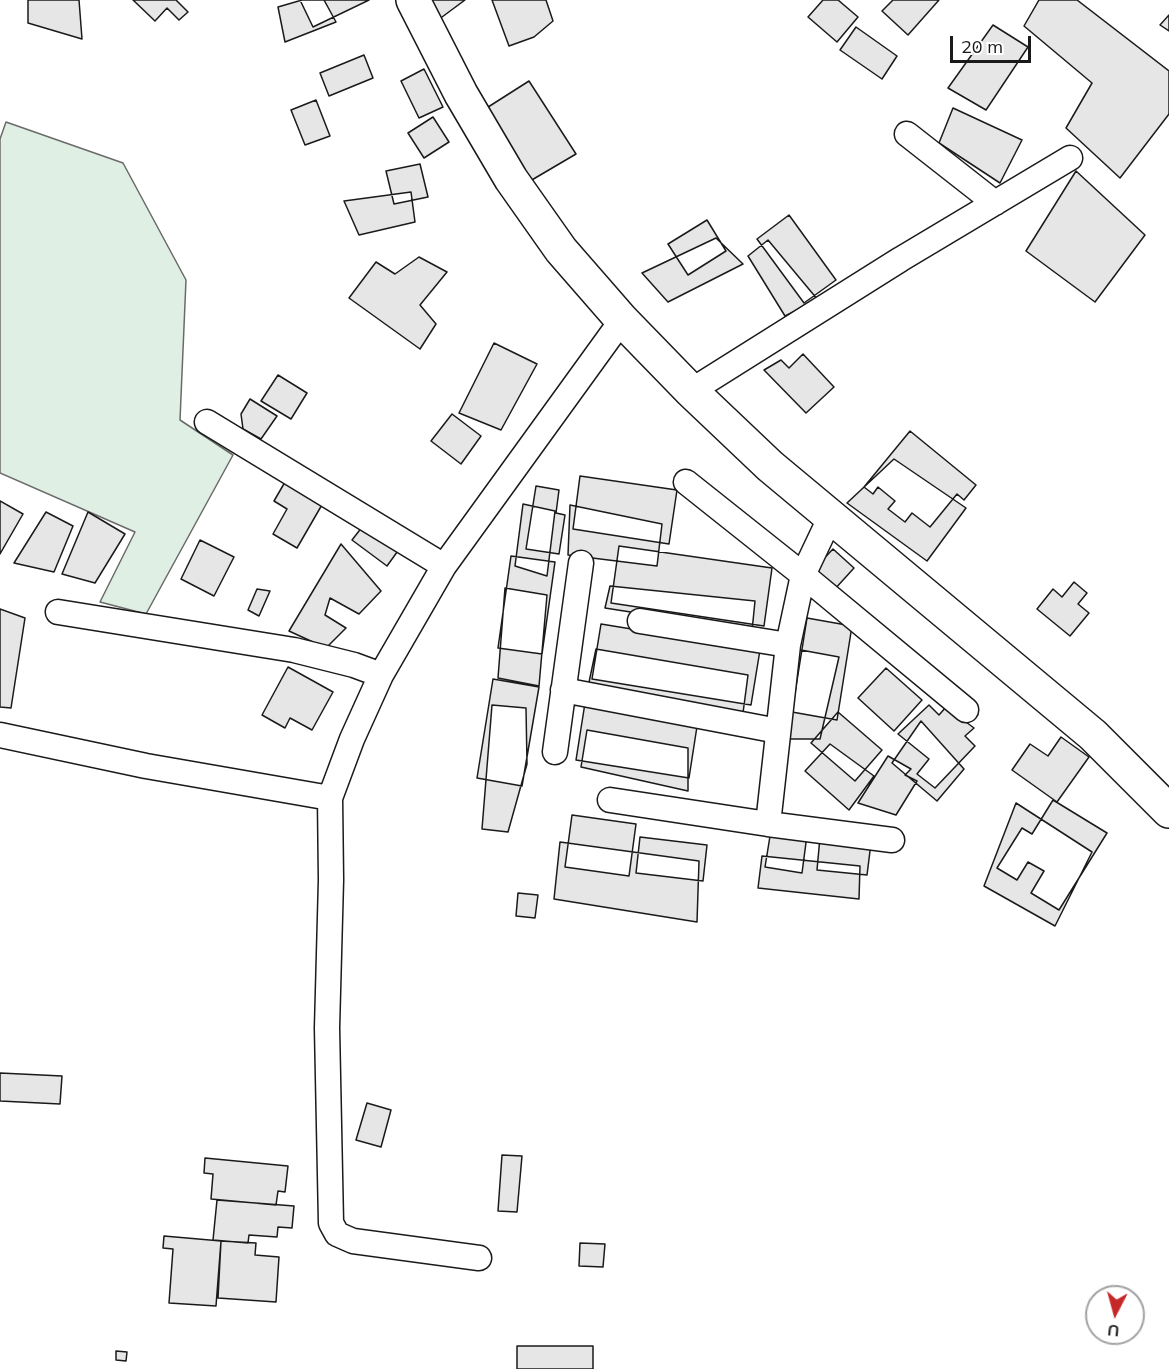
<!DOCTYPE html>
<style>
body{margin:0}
#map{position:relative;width:1169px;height:1369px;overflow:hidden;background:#fff;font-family:Mulish,sans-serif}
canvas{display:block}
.north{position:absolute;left:1085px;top:1285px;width:60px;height:60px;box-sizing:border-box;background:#fff;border:2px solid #a3a3a3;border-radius:50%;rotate:186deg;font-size:16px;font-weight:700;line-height:24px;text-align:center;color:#1a1a1a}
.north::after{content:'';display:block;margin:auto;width:21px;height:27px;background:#c62828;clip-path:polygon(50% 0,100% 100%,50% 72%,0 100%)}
.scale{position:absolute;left:950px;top:36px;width:81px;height:27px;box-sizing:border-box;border:3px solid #1a1a1a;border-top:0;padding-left:8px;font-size:18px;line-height:21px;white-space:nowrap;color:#1a1a1a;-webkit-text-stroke:4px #fff;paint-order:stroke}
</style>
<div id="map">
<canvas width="1169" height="1369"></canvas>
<div class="north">U</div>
<div class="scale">20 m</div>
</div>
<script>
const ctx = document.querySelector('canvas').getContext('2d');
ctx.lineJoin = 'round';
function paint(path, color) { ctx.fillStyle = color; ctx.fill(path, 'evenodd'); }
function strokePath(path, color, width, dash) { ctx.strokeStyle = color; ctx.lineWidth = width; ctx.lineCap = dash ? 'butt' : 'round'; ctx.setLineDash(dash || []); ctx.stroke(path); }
const green = new Path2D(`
 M6,122L123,163L186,280L180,420L233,455L146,614L100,602L135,532L0,473V139Z`);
paint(green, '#e0efe3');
strokePath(green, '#6a6a6a', 1.5);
const building = new Path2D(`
 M28,0H79L82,39L28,23Z
 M133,0H176L188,12L179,20L167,8L155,21Z
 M300,0H369L313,27Z
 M302,0H324L336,22L285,42L278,7Z
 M423,0H465L434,23Z
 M492,0H546L553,21L534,37L509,46Z
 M823,0H838L858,17L837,42L808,17Z
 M893,0H939L908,35L882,11Z
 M1039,0H1077L1169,71V114L1120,178L1066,128L1092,83L1024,26Z
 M1169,15V31L1160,25Z
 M993,25L1028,47L986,110L948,88Z
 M856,27L897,56L882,79L840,50Z
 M364,55L373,78L329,96L320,73Z
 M424,69L443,107L419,118L401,81Z
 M529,81L576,154L525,184L485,109Z
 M316,100L330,136L305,145L291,110Z
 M953,108L1022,140L1000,183L939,143Z
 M433,117L449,142L424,158L408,133Z
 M420,164L428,197L394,204L386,171Z
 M1076,171L1145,235L1095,302L1026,251Z
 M411,192L415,222L359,235L344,201Z
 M789,215L836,280L804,303L757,239Z
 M707,220L726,251L688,275L668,244Z
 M716,238L743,264L668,302L642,273Z
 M768,240L818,300L785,316L748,256Z
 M419,257L447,272L420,305L436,324L420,349L349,298L376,262L395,274Z
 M494,343L537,364L501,430L459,413Z
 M803,354L834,387L806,413L764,370L781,360L789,368Z
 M278,375L307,393L291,419L261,401Z
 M250,399L277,416L261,439L243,429L241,414Z
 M452,414L481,436L461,464L431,441Z
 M910,431L976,485L964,500L957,494L930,527L912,513L905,522L888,509L895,501L878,487L873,494L864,487Z
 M894,459L966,508L927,561L847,503Z
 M580,476L677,490L669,544L573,529Z
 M285,482L323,503L297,548L273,534L287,509L274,501Z
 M536,486L559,490L556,513L565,515L559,554L526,549Z
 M0,501L23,514L0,554Z
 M523,504L555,511L547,576L515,566Z
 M570,505L662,524L657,566L568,555Z
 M46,512L73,526L54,572L14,563Z
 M88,512L125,534L95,583L62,574Z
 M366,522L400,548L387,566L352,540Z
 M200,540L234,557L214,596L181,579Z
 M341,544L381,591L359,614L330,598L325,615L346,628L326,648L289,631Z
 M619,546L772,568L764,626L611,603Z
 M833,549L854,568L834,590L812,571Z
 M511,556L555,562L542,654L498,648Z
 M1074,582L1087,593L1078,604L1089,613L1070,636L1037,609L1053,589L1062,597Z
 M610,586L755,601L752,631L605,608Z
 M505,588L547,595L539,686L498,678Z
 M257,589L270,591L259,616L248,610Z
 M0,609L25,618L11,708L0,707Z
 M807,618L852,626L837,720L792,712Z
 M601,624L760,650L751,705L592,679Z
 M790,648L839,657L820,739H785Z
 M596,649L748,675L743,713L588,687Z
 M288,667L333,692L312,730L290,718L285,728L262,715Z
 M886,668L922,700L894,731L858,698Z
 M493,679L539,687L522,786L477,778Z
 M585,703L698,720L689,778L576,760Z
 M492,705L526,708L527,764L508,832L482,829Z
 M929,705L939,715L946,707L974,728L965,736L975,746L935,788L917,774L929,759L898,734Z
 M838,712L882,750L855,781L811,743Z
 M921,721L964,769L937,801L892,763Z
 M587,730L688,748V791L581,767Z
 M1061,737L1089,757L1057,802L1012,770L1030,744L1048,756Z
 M830,744L874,776L849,810L805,771Z
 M888,756L911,769L905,775L917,781L896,815L858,803Z
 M1053,800L1107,833L1059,910L1031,893L1044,871L1028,862L1017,880L997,868L1022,828L1032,834Z
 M1016,803L1092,852L1055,926L984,886Z
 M572,815L636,824L629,876L565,867Z
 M771,830L807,835L802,873L765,867Z
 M640,837L707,845L703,881L636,873Z
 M820,837L871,843L867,875L817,870Z
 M560,842L699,861L697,922L554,899Z
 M762,856L860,866L859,899L758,888Z
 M518,893L538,895L535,918L516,916Z
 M0,1073L62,1076L60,1104L0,1101Z
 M367,1103L391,1110L381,1147L356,1140Z
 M502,1155L522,1156L517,1212L498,1211Z
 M205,1158L288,1166L285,1192L278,1191L276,1205L211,1199L213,1174L204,1173Z
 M217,1200L294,1206L292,1228L278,1227L277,1237L249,1235L248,1243L213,1240Z
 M164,1236L221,1241L216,1306L169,1303L173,1249L163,1248Z
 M221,1241L256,1243L255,1255L279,1257L276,1302L218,1298Z
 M580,1243L605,1244L603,1267L579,1266Z
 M517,1346H593V1369H517Z
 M116,1351L127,1352L126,1361L116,1360Z`);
paint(building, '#e6e6e6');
strokePath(building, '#1a1a1a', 1.5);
const street = new Path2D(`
 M907,134L995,203
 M691,391L901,259L1070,158
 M207,422L444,566
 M686,482L803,575L966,710
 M58,612L294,650L354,665L381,675
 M640,621L788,645
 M563,690L778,731
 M0,735L146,766L330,798
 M555,752L581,563
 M610,800L768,824L788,645L803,575L831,516
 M768,824L892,840
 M479,1258L353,1241L337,1234L331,1223L327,1028L331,880L330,798L352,739L381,675L444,566L622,320`);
const highway = new Path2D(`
 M413,0L461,94L511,179L561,250L622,320L691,391L770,466L1093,735L1169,811`);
strokePath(street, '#1a1a1a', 27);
strokePath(highway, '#1a1a1a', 36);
strokePath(street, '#fff', 24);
strokePath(highway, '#fff', 33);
</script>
